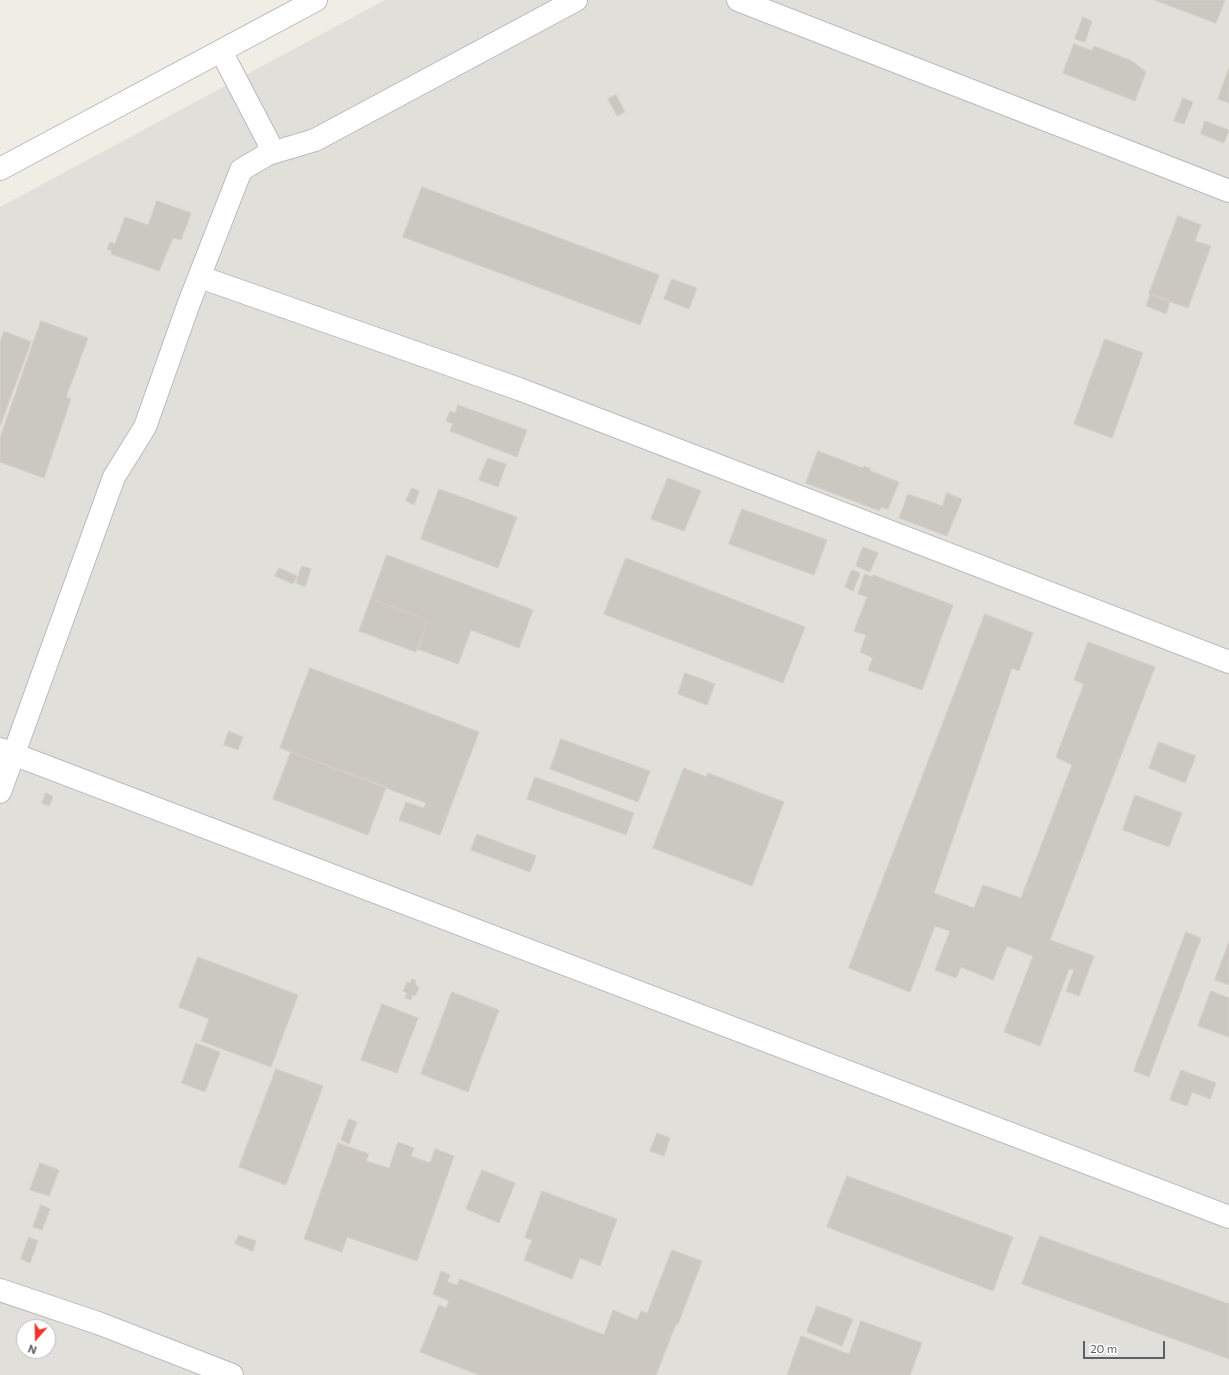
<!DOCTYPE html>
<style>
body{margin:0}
#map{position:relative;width:1229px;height:1375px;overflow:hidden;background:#f0ede5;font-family:Commissioner,sans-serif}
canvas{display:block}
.north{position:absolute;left:16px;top:1319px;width:40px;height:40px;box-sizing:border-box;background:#fff;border:1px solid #bec0c2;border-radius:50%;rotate:200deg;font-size:11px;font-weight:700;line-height:16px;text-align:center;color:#5d6166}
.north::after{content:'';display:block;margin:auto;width:14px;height:18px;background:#f33127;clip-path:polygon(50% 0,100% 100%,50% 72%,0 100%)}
.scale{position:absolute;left:1083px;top:1341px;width:82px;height:18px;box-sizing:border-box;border:2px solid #5d6166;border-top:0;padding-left:5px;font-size:12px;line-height:14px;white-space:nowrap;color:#5d6166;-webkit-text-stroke:3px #fff;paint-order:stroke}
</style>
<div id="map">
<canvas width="1229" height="1375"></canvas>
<div class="north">N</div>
<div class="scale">20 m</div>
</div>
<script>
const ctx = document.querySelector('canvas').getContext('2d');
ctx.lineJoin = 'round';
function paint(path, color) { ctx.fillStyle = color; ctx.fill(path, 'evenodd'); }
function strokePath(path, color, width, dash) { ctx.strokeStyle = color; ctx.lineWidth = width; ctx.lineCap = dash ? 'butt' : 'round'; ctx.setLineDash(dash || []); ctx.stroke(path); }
paint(new Path2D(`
 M385,0H1229V1375H0V207ZM24,1327H48V1351H24Z`), '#e1dfd9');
const building = new Path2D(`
 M1155,0H1225L1216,23Z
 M1083,17L1092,21L1085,42L1075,39Z
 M1074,44L1092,51L1094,46L1132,61L1146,72L1135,101L1063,73Z
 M1229,68V103L1218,99Z
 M616,95L625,112L617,116L608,99Z
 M1183,98L1193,102L1184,124L1174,121Z
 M1205,121L1229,130L1224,143L1201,134Z
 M422,187L659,275L640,325L403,237Z
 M157,201L191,213L181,240L173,238L159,271L111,254L112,251L107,249L110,242L115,244L125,217L148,225Z
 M1178,216L1201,225L1195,241L1211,246L1188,308L1149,294Z
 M672,279L697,288L689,309L664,299Z
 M1151,294L1170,301L1166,314L1146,306Z
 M41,321L88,338L66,397L71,399L44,478L0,462V438Z
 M4,331L31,342L0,426V343Z
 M1105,339L1143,353L1112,438L1074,424Z
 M458,405L527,430L517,457L450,431L453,424L446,421L450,411L455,413Z
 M818,451L863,468L864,466L871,469L870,471L899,482L888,509L881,507L880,511L806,483Z
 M488,458L506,464L498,487L479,480Z
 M668,478L701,491L684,531L651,519Z
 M412,488L419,491L414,505L406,501Z
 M439,489L517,517L498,568L421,539Z
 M947,493L962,499L947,536L899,518L908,494L942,506Z
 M742,509L827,540L814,575L729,544Z
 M863,547L878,553L870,572L856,566Z
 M387,555L533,610L519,648L471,630L458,664L418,649L428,620L371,599Z
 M626,558L805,627L783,683L604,614Z
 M302,566L311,569L305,587L296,583Z
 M279,568L297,576L293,584L275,576Z
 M852,570L860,573L853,591L845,587Z
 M865,574L872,577L873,575L953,605L922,690L868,670L873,658L860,652L866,635L854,631L867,597L858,594Z
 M371,599L428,620L416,652L359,631Z
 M985,614L1033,633L1019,671L1012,668L934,893L974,908L983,885L1021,898L1072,765L1056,757L1084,684L1074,680L1088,642L1155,667L1050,940L1094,956L1079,996L1066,991L1074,970L1069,969L1040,1046L1004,1032L1033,956L1007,946L993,980L961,967L956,978L935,970L950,931L935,926L910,992L849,968Z
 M310,668L479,732L440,835L399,820L406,802L424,808L426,803L280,748Z
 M685,673L715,684L707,705L678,694Z
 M229,731L243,737L238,750L224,745Z
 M561,739L650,771L638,802L550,769Z
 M1159,742L1196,756L1185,783L1149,768Z
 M291,752L386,787L368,835L273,799Z
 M684,768L706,777L708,773L784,802L752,886L653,848Z
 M535,777L634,813L626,835L527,799Z
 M46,793L53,796L49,806L42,803Z
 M1135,795L1182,813L1169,847L1123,830Z
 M477,834L536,856L530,872L471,850Z
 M1186,932L1201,938L1149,1077L1134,1071Z
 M1229,942V985L1215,980Z
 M198,957L298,995L271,1067L201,1041L209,1019L179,1007Z
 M412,979L416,981L415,985L419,987L415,996L412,995L411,1000L405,998L407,993L403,991L407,982L410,983Z
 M1211,991L1229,998V1037L1198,1026Z
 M452,992L499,1010L468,1092L421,1074Z
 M382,1004L418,1018L397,1073L361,1060Z
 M196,1043L220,1052L205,1092L182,1083Z
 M276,1069L323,1086L286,1185L239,1167Z
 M1181,1070L1216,1083L1210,1099L1192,1092L1187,1106L1170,1100Z
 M349,1119L357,1122L349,1144L341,1140Z
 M657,1133L670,1138L664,1156L650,1151Z
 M398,1142L414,1148L411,1156L430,1163L435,1149L454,1156L417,1261L347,1237L342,1252L304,1239L338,1143L369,1154L366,1161L389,1168Z
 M40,1163L59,1170L49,1196L30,1190Z
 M482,1170L515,1183L499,1223L466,1209Z
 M847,1176L1013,1237L993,1291L827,1227Z
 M542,1191L617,1219L600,1266L580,1258L572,1279L524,1260L532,1240L525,1238Z
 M41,1205L50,1209L42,1230L33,1227Z
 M239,1235L256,1241L253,1251L235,1244Z
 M1040,1236L1229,1304V1359L1022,1284Z
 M29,1237L38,1241L30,1263L21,1259Z
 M672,1250L702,1261L678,1324H676L656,1375H479L420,1352L439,1305L446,1308L449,1301L433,1294L441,1271L450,1275L447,1282L457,1285L460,1279L604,1335L613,1310L637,1320L641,1311L647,1313Z
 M817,1306L853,1319L842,1346L807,1332Z
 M861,1321L922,1343L910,1375H787L801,1336L849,1354Z`);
paint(building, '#cbc8c2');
strokePath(building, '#d5cfc3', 1);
const minor = new Path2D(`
 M738,0L1229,191
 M221,51L269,143L268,154
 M0,169L316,0
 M200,277L519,389L1229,662
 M0,749L1229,1217
 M0,792L114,477L145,427L189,303L241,170L268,154L315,140L576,0
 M0,1290L98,1323L232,1375`);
strokePath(minor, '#b7bbbf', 24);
strokePath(minor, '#fff', 22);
</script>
